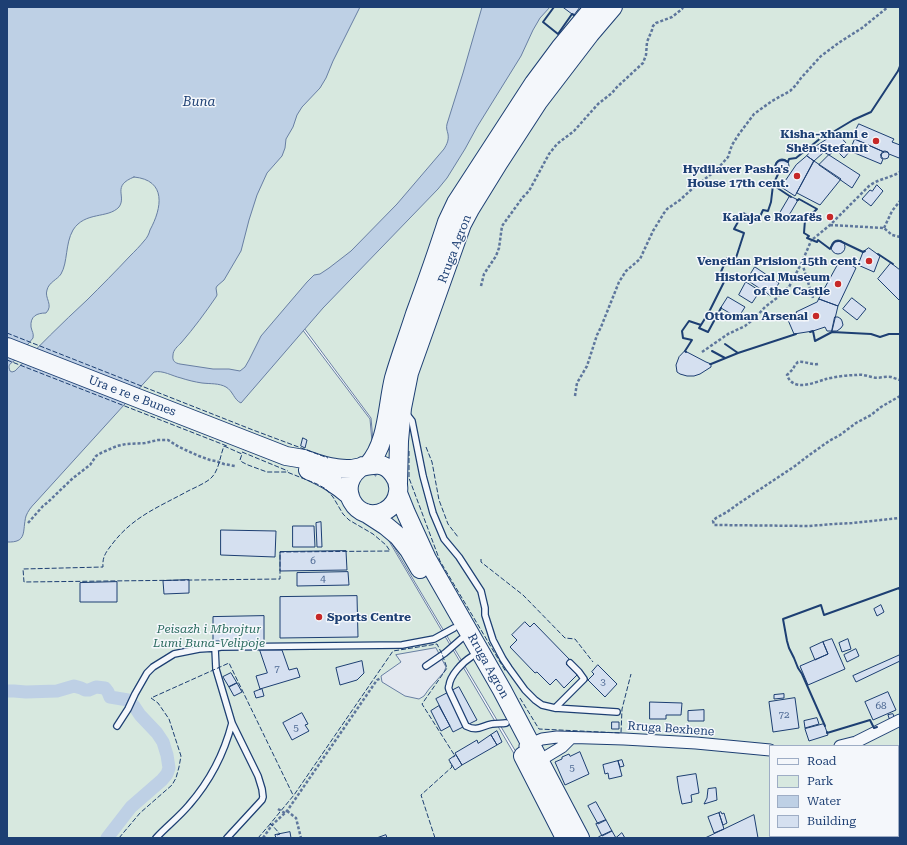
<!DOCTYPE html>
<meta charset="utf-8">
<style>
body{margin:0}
#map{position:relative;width:907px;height:845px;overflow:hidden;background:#f4f7fb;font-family:"Roboto Serif",serif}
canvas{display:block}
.frame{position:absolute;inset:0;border:8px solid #1d3f73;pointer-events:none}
.legend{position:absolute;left:769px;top:745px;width:130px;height:92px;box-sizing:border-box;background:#f4f7fb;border:1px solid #9eadc5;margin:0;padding:5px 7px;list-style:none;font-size:12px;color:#1d3f73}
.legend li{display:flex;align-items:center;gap:8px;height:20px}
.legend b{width:20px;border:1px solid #9eadc5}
</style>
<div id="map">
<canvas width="907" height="845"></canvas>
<div class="frame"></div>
<ul class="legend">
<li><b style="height:5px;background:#f4f7fb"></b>Road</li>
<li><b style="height:11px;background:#d7e8df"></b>Park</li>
<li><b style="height:11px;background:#bed0e5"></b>Water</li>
<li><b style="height:11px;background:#d5e0f0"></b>Building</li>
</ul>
</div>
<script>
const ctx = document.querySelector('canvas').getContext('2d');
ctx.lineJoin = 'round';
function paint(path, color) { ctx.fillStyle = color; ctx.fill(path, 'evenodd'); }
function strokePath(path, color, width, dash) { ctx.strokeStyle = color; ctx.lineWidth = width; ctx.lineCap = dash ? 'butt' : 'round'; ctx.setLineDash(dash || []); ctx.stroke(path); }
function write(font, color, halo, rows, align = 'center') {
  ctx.font = font + ' "Roboto Serif",serif'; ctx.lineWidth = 3; ctx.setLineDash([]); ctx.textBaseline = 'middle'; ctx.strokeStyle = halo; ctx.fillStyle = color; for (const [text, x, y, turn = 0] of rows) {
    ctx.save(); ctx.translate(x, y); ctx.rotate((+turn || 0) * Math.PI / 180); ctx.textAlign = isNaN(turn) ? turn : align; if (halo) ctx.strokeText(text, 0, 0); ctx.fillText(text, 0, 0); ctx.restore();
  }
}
const green = new Path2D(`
 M7,7H900V838H588L519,757L382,527L379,524L516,757L585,838H7ZM304,328L371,418L376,476H375L370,419L302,329ZM770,746H898V836H770Z`);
paint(green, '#d7e8df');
strokePath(green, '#687fa3', 1);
const parking = new Path2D(`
 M436,648L446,667L444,672L429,689L424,696L419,699L405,696L382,682L381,676L401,662L396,655Z`);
paint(parking, '#e3e8f0');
strokePath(parking, '#687fa3', 1);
const water = new Path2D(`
 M7,7H360L333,61L326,78L320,88L302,107L297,115L293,127L286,139L285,148L282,156L267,173L257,195L249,220L241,251L224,280L217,286L216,288L217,295L216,297C205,313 194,328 181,343C178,346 173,350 173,355C172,361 175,363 180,364L213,369H229L240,371L245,367L249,360L261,336L307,282L314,275L320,274L329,268L351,251L397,204L444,149C447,144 449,140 448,134C447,130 446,128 447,124L463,73L482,7H550L540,18L533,30L521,56L477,127L465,149L447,178L438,189L323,308L241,403C234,400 233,391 226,387C219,383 210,384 202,383C195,382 187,380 181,378C172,376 163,370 154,372L35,503C31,507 28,511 26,516C22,531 28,543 7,542ZM134,177C167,180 162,208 150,230C149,234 147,238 144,241C140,246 135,251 130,256C116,271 101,286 87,300C62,323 38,347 15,371L12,372L10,371C8,366 9,364 14,361L33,338C34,333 32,332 31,327C30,316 37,313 46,313C54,305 44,298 47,290C49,282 57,280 61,274C68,262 65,244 73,230C85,211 108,219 119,207C127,196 111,186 134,177Z`);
paint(water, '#bed0e5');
strokePath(water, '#687fa3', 1);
strokePath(new Path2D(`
 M7,691H14L26,692L57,691L74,686L81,688L85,690H89L96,687L105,688L108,692L110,697L128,700L134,706L140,715L157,733L163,742L167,755L169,768L167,774L162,780L131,807L107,838`), '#bed0e5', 13);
const building = new Path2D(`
 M563,7H580L574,15Z
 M859,124L894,139L892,142L900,145V155L899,158L889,154L887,152H884L852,138Z
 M837,133L846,143L829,155L815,147Z
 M855,139L884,152L881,154V158L883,159L881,164L850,151Z
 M843,145L850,151L844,158L836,150Z
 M815,147L824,152L814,161L807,156Z
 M881 155a4 4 0 1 1 8 0a4 4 0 1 1-8 0Z
 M829,155L860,175L852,188L819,165Z
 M807,156L814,161L795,196L781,187L796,165Z
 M775 166a7 7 0 1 1 14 0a7 7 0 1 1-14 0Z
 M814,161L841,179L820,205L797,193Z
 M877,185L883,191L871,206L862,199L870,190L872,191Z
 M790,196L798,200L788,217L780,213Z
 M831 247a7 7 0 1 1 14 0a7 7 0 1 1-14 0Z
 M869,248L880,256L874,272L858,265L863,252Z
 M841,259L856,268L838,306L819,299Z
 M891,263L900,270V301L878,279Z
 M755,267L779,283L771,296L747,280Z
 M746,282L760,291L752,303L739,295Z
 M728,297L745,307L738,318L721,308Z
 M852,298L866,309L857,320L843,309Z
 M819,299L838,306L832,331H827L825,327L813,331L794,334L788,320L798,315L796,312L817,302Z
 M835,317H838L841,319L842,321L843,325L841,328L837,331H832Z
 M685,351L706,362L711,364V367L700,374L694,376H687L680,374L677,372L676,365L679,357Z
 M303,438L307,440L305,448L301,446Z
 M321,522L322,547H317L316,523Z
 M293,526H314L315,547H293Z
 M221,530L276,531L275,557L221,555Z
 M346,551L347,570L280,571V552Z
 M348,572L349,585L297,586V573Z
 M189,580V593L164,594L163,581Z
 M117,582V602H80V583Z
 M357,596L358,637L280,638V597Z
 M881,605L884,612L877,616L874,609Z
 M264,616V641H213V617Z
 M525,622L530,627L534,623L570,660L566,664L577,675L564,688L556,679L550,685L537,672L535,673L510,647L517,640L512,635Z
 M832,639L845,669L808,685L800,666L828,654L823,642Z
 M848,639L851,649L842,652L839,643Z
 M823,642L828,654L815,660L810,648Z
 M856,649L859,656L847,662L844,655Z
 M260,650H282L289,670L297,668L300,677L260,689L256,676L267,673Z
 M900,655V661L856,682L853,676Z
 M362,661L364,673L357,680L340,685L336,668Z
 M598,665L617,684L605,697L588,680L594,674L592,672Z
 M231,673L237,683L229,687L223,677Z
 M237,683L242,692L234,696L229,687Z
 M459,687L477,720L453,732L436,699Z
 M262,689L264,696L256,698L254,692Z
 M888,692L896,710L873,720L865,702Z
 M784,694V698L774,699V695Z
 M795,698L799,728L773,732L769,702Z
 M650,702L682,703L681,715H666V719H650Z
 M439,706L450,726L441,731L431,711Z
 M704,710V721H688V711Z
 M302,713L308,724L305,725L309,731L292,740L283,723Z
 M893,714L895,719L890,721L888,715Z
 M817,718L819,724L805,728L804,721Z
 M612,722H619V729H612Z
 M824,724L828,735L809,741L805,729Z
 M497,731L502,742L497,745L491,735Z
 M491,735L497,745L462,765L455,753L477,740L478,743Z
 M580,752L589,774L565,785L555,762L562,759V757L569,754L570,756Z
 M456,755L462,765L455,770L449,760Z
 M622,760L624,766L620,767L618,761Z
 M618,761L622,776L609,779L608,773L605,774L603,765Z
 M696,774L699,793L691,795L692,802L682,804L679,790L677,777Z
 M900,784V792L898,793V785Z
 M716,788L717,800L704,804L707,798L708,789Z
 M596,802L606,820L598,824L588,806Z
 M721,812L722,814L724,813L727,823L723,825L719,813Z
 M719,813L724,829L714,833L708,817Z
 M754,815L758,838H705L724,829Z
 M606,820L612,831L602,836L596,824Z
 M612,831L616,838H600L599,837Z
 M290,832L291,838H276L275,835Z
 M622,833L625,838H616Z
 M386,835L387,838H377Z`);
paint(building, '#d5e0f0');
strokePath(building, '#1d3f73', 1);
const lane = new Path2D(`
 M405,412L412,421L423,476L433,513L444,539L459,557L481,591L485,608V615L493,640L503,659L509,668L525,690L535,700L542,705L555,708L617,712
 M471,657C463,662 450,675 449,686C448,687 449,690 450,692L466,726C478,732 481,726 492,724C497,723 502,724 506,723
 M426,666L445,653L461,639
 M555,708L584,679L579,672L570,663
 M117,726L128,709L135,694L147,673L153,667L174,654L199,649L215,648
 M156,838C166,827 179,817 189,805C210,781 224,754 232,723
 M227,838L262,800L263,797L262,789L258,776L232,723L216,669L215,648L221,647L402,645L434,639L454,628`);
const street = new Path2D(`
 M525,746L542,739L557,737L624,739L696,743L770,750
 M840,746L856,742L900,720
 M534,764L562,747L571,738`);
const primary = new Path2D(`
 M7,347L286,456C292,457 298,458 304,459C315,463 325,467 336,468C341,469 346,469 351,469C367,467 382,458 393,474C397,479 399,486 398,492C397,500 392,507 385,511C357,526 332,485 363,466
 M368,465C388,443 387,406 394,378C400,357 408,336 415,314C426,284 437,253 447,222L456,203L534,83L560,48L594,7
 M308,470C325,478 335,483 350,496
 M398,483L399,441L402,408L409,373L462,224L470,209L499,162L538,102L590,34L613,7
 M398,493L406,513L427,559L502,690L580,838
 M366,513L386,526L398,536L409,550L420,569
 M523,756L565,838`);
strokePath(lane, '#1d3f73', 8);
strokePath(street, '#1d3f73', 13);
strokePath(primary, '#1d3f73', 20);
strokePath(new Path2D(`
 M830,225L884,228L892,235L900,237
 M884,228L892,211L900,201
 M813,239L830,225L869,186C878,179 890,178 900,172
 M802,263L813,298
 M481,286L484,274L496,256L499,248L502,226L523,197L529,191L549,154L557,144L574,131L598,104L612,93L617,87L643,63L646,55L647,42L652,30L653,26L656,23L672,17L682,9L683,7
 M702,352L728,334L745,326L755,318L765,307L777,298L782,292L789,287L802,262L811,241
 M818,364C811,365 805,361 798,362L795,365L793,369L787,375C793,392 813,383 826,379C835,377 847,375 857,375C862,374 867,376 872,377C878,379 885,376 891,377C894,378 897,379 900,380
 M575,396L577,383L587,366L597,335L601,327L619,282L626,271L640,259L653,231L664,213L667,209L680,200L693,188L714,172L720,166L728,157L732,145L739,134L754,114L772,101L790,91L796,85L801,78L821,56L840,42L862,28L888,7
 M900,396L881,407L871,415L856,423L840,435L829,441L808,456L795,466L738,504L727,512L716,518L713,521L714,525H718L809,526L834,524L852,523L900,518
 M28,523L43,506L48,502L73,478L90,465L96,456L101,453L117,446L126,444L145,443L158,440H168L179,447L199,456L210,460L216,461L224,464L235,466
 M278,809L285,813
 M287,811L296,818L301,838
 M263,838L272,825L287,811L377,680L381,678`), '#5e769c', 2.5, [3, 2]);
strokePath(lane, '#f4f7fb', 5.5);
strokePath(street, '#f4f7fb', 11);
strokePath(primary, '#f4f7fb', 18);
strokePath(new Path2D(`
 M7,333L253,430L328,458
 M7,360L227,446
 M224,446L242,454L240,460L242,462L248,465L267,472H287L317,484L326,489L333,497L343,514L349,520L373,534L386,545L390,551L280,552V579L24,582L23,569L103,567C102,556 107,551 113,543C134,516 159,507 188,491C194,488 208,482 212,477C219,470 220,456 224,446Z
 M426,447L432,462L439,500L448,524L458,537
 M409,451V478L440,561L506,672
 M242,452L288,471
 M481,559V562L523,595L565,638L575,639L593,662
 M520,698L539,729L621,733L622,709L631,674
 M277,835L280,834L272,825L270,824L294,795L393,651L437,644L442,654L447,668L422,704L455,756L453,757
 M119,838L140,813L172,785L176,778L179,767L181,756L169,719L158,703L151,698L229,663L293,795
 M258,838L271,823
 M435,838L421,795L452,767L450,762`), '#1d3f73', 1, [5, 2]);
strokePath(new Path2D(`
 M554,7L543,22L558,34L572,14L574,15
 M773,185L791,197
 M797,200H798L799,199L817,209L805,220L804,233L809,236L807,238L817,242L818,240L830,249C833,245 833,240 840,241L863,252L865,251
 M878,254L893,264
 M701,325L699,328L708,332L721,308
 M810,332L813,331L815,341L832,332L871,334L880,337L889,334H900
 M725,344L738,353
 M712,351L725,358
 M686,352L685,351L692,340L683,338L682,331L689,321L701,325L709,312L727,276L720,274L727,258L735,261L744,233L734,229L743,213L758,221L763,210L768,211L771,202L773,185L779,172C773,167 775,160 784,160L788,162L789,159L796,158L801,154L827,133L833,132L853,120L871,112L898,71L900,66
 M710,364H711L738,353L796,334
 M825,726L802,674L798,668L794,658L789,648L787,641L783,619L821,605L824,615L899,588L900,590
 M827,732V733L870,720L874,728L877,727`), '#1d3f73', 2);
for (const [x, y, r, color] of [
 [876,141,4,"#c62828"],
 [797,176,4,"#c62828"],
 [830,217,4,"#c62828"],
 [869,261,4,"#c62828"],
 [838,284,4,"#c62828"],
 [816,316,4,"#c62828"],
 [319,617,4,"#c62828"]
]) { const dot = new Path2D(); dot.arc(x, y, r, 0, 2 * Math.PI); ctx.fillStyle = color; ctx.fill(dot); strokePath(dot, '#f4f7fb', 1.5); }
write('10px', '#4b6792', null, [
 ["6",313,561],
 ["4",323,579],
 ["7",277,669],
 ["3",603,682],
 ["68",881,706],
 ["72",784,715],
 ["5",296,728],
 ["5",572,768]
]);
write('bold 12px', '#1d3f73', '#f4f7fb', [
 ["Kisha-xhami e",868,134],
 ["Shën Stefanit",868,148],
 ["Hydilaver Pasha's",789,169],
 ["House 17th cent.",789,183],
 ["Kalaja e Rozafës",822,217],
 ["Venetian Prision 15th cent.",861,261],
 ["Historical Museum",830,277],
 ["of the Castle",830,291],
 ["Ottoman Arsenal",808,316],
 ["Sports Centre",327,617,"left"]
], 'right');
write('12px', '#1d3f73', '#f4f7fb', [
 ["Rruga Agron",455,249,-69],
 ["Ura e re e Bunes",132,396,21],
 ["Rruga Agron",488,666,61],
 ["Rruga Bexhene",671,729,4]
]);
write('italic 12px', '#2c6c60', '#f4f7fb', [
 ["Peisazh i Mbrojtur",209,629],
 ["Lumi Buna-Velipoje",209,643]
]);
write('italic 13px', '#1d3f73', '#f4f7fb', [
 ["Buna",199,102]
]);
</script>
